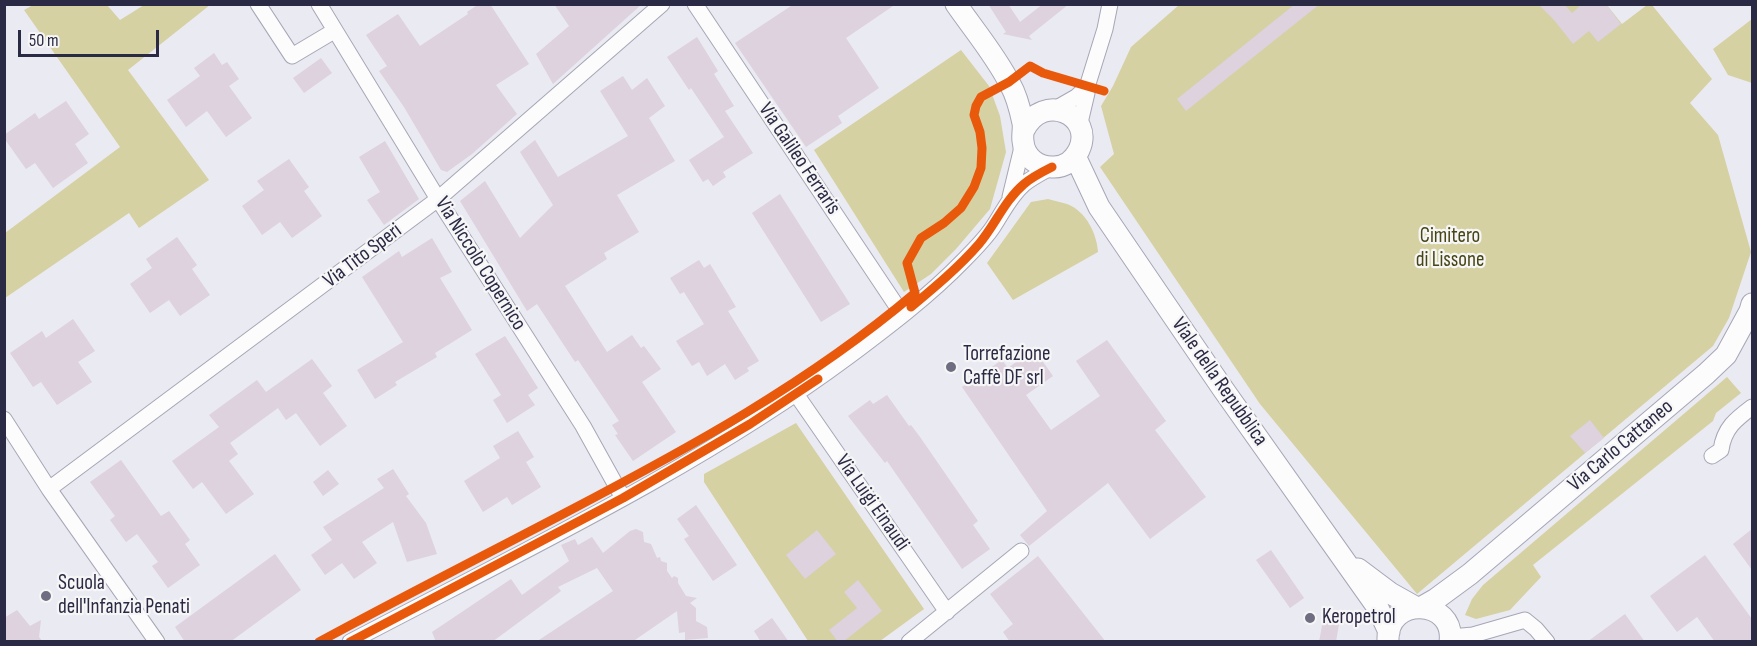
<!DOCTYPE html>
<meta charset="utf-8">
<style>
body{margin:0}
#map{position:relative;width:1757px;height:646px;overflow:hidden;background:#eaeaf2;font-family:"Sofia Sans Condensed",sans-serif}
canvas{display:block}
.frame{position:absolute;inset:0;border:6px solid #2b2a45;pointer-events:none}
.scale{position:absolute;left:18px;top:30px;width:141px;height:27px;box-sizing:border-box;border:3px solid #2b2a45;border-top:0;padding-left:8px;font-size:18px;line-height:21px;white-space:nowrap;color:#2b2a45;-webkit-text-stroke:4px #f6f6f6;paint-order:stroke}
</style>
<div id="map">
<canvas width="1757" height="646"></canvas>
<div class="frame"></div>
<div class="scale">50 m</div>
</div>
<script>
const ctx = document.querySelector('canvas').getContext('2d');
ctx.lineJoin = 'round';
function paint(path, color) { ctx.fillStyle = color; ctx.fill(path, 'evenodd'); }
function strokePath(path, color, width, dash) { ctx.strokeStyle = color; ctx.lineWidth = width; ctx.lineCap = dash ? 'butt' : 'round'; ctx.setLineDash(dash || []); ctx.stroke(path); }
function write(font, color, halo, rows, align = 'center') {
  ctx.font = font + ' "Sofia Sans Condensed",sans-serif'; ctx.lineWidth = 4.5; ctx.setLineDash([]); ctx.textBaseline = 'middle'; ctx.strokeStyle = halo; ctx.fillStyle = color; for (const [text, x, y, turn = 0] of rows) {
    ctx.save(); ctx.translate(x, y); ctx.rotate((+turn || 0) * Math.PI / 180); ctx.textAlign = isNaN(turn) ? turn : align; if (halo) ctx.strokeText(text, 0, 0); ctx.fillText(text, 0, 0); ctx.restore();
  }
}
paint(new Path2D(`
 M1606,4L1622,24L1647,5H1652L1712,79L1690,103L1718,135L1751,252L1729,318L1713,346L1417,594L1260,404L1100,167L1114,154L1101,106L1113,86L1131,47L1179,5Z
 M33,5H107L120,20L144,5H210L128,70L209,180L139,228L129,213L5,298V233L120,147L24,10Z
 M1752,19V83L1728,75L1713,49Z
 M961,50L989,86L1000,116L1006,152L990,209L956,249L931,274L904,292L814,150Z
 M1048,199C1054,201 1061,202 1067,204C1086,211 1097,234 1098,252L1013,300L987,263L1031,202Z
 M1727,377L1741,393L1716,413L1713,421L1533,565L1541,577L1510,610L1476,619L1465,615L1472,599L1483,585Z
 M796,423L924,609L880,641H808L704,482V474Z`), '#d5d1a2');
paint(new Path2D(`
 M479,4H490L529,64L496,85L517,114L472,154L447,172L441,170L404,107L379,71L387,66L366,35L398,14L420,46L468,14L467,12Z
 M554,4H642L553,84L536,54L569,26Z
 M794,4H896L846,38L879,88L838,116L842,123L806,147L735,43Z
 M988,4H1008L1020,22L1043,4H1069L1029,36L1032,40L1003,34L1006,32Z
 M1295,4H1320L1186,111L1177,99Z
 M1538,4H1564L1572,13L1582,4H1606L1621,24L1598,42L1589,31L1573,44L1554,20Z
 M697,37L718,71L714,74L734,106L725,111L753,153L723,172L726,177L713,186L708,179L703,182L689,160L724,137L691,88L689,90L667,57Z
 M214,53L222,65L227,62L239,79L229,86L252,118L226,137L207,111L186,127L167,100L200,76L194,68Z
 M321,58L332,73L304,93L293,78Z
 M623,76L632,90L647,78L665,106L649,118L675,161L617,195L639,232L604,253L607,259L565,286L607,352L632,335L641,348L644,346L661,369L642,382L676,432L633,461L615,435L618,434L612,425L619,421L578,360L575,362L537,304L527,311L460,201L485,181L520,238L553,205L520,152L535,140L558,177L628,136L600,91Z
 M66,101L89,134L75,144L88,163L53,188L35,163L26,169L4,138V135L35,113L39,119Z
 M385,141L419,199L384,225L367,200L380,192L359,157Z
 M289,159L309,187L304,191L322,216L292,238L280,222L262,235L242,206L264,190L257,181Z
 M780,194L850,304L821,322L752,213Z
 M177,237L197,265L192,269L210,295L180,316L169,300L150,313L130,284L152,268L146,259Z
 M432,238L452,272L440,278L472,330L435,353L437,357L395,382L397,385L375,399L357,370L403,342L362,277L399,251L402,257Z
 M699,260L704,268L710,264L736,307L728,311L759,361L747,368L749,371L735,380L725,364L707,376L699,362L692,366L676,341L704,324L684,292L680,294L670,278Z
 M73,319L95,351L78,362L92,382L57,405L41,382L33,387L10,353L42,331L46,338Z
 M505,336L538,388L528,395L535,405L507,423L493,400L501,395L475,354Z
 M1107,340L1166,421L1155,430L1206,497L1150,539L1108,483L1029,546L1020,535L1047,511L962,387L1002,360L1008,368L1034,349L1053,376L1026,395L1051,430L1100,396L1076,361Z
 M312,359L332,386L323,393L347,426L320,446L296,413L286,420L278,408L230,443L238,454L229,461L254,494L226,514L202,482L193,489L172,461L219,427L209,415L257,380L266,392Z
 M887,395L909,426L911,425L920,437L978,521L973,525L990,549L962,569L887,461L885,463L848,416L870,400L873,404Z
 M1590,420L1604,438L1585,453L1570,436Z
 M518,431L534,457L526,462L541,487L512,505L507,497L483,512L464,481L500,458L493,446Z
 M121,460L161,516L169,511L190,540L185,544L200,565L168,588L152,566L158,562L137,534L126,542L110,520L115,516L90,482Z
 M393,469L409,494L406,496L426,523L437,554L407,562L393,522L362,542L377,563L354,579L342,563L325,575L311,555L332,540L323,527L384,488L377,479Z
 M328,470L339,484L323,496L313,482Z
 M696,505L737,565L713,581L684,539L689,536L677,519Z
 M636,529L643,532L644,542L651,544L657,558L660,557L661,561L667,563V571L672,578L674,576L678,578V583L686,596L697,598L690,603L696,608V621L707,627L708,638L685,640V632L679,633L677,611L632,642H536L613,591L597,568L558,587L561,591L492,642H436L432,632L511,579L522,595L569,561L561,545L575,539L578,545L592,537L603,553L630,531Z
 M1752,529V570L1733,544Z
 M817,530L836,554L805,579L786,555Z
 M1271,550L1304,598L1290,608L1256,560Z
 M275,554L301,590L230,642H185L175,627Z
 M1705,555L1752,619V642H1715L1697,617L1677,632L1650,596Z
 M1038,556L1106,642H1010L1003,632L1013,624L990,594Z
 M858,580L882,611L843,642H838L829,630L857,608L844,592Z
 M17,610L30,626L41,620L39,637L43,642H4V618Z
 M1625,614L1645,642H1587Z
 M1324,615L1340,618L1336,642H1319Z
 M772,618L789,642H761L754,631Z`), '#ddd2dd');
const street = new Path2D(`
 M258,4L292,56L334,31
 M319,4L438,199L583,426L623,498
 M695,4L902,314
 M1055,109L1076,97L1087,87
 M1079,127L1087,93V87L1105,29L1110,4
 M1010,197L1023,143
 M796,394L947,612
 M4,419L49,489L157,642
 M1712,456L1721,450C1724,428 1736,419 1752,407
 M49,489L438,199L662,4
 M1451,637L1473,635L1525,620L1536,629L1547,642
 M350,642C517,554 697,469 848,357C888,327 929,296 963,261C973,251 985,239 993,227C1003,212 1010,196 1024,184C1033,177 1043,172 1052,167
 M909,642L1021,551`);
const secondary = new Path2D(`
 M956,4C974,30 996,56 1010,84C1017,96 1020,109 1023,123C1024,129 1022,135 1023,141C1024,157 1038,168 1054,167C1065,167 1074,160 1079,150C1095,115 1043,91 1024,130
 M1075,156L1099,207L1223,389L1378,608L1389,632
 M1358,569L1390,593L1415,607
 M1422,607L1436,599L1470,574L1706,374L1726,355L1750,311L1752,304
 M1388,641C1386,595 1456,598 1450,642`);
strokePath(street, '#a6a6b6', 17);
strokePath(secondary, '#a6a6b6', 23);
strokePath(street, '#fcfcfd', 15);
strokePath(secondary, '#fcfcfd', 21);
strokePath(new Path2D(`
 M911,307C935,287 959,267 979,244C995,225 1005,200 1024,184C1032,177 1042,172 1052,167
 M319,642C400,598 483,556 565,513C687,449 809,383 915,293L907,263L921,238L944,223L961,208L974,187L981,168L982,148L980,132L974,115L976,106L981,97L1009,82L1030,66L1043,73L1104,91
 M350,642L623,498L750,424L818,379`), '#e8590c', 9);
for (const [x, y, r, color] of [
 [951,367,6,"#6e6d82"],
 [46,596,6,"#6e6d82"],
 [1310,618,6,"#6e6d82"]
]) { const dot = new Path2D(); dot.arc(x, y, r, 0, 2 * Math.PI); ctx.fillStyle = color; ctx.fill(dot); strokePath(dot, '#f6f6f6', 2); }
write('21px', '#2b2a45', '#f6f6f6', [
 ["Via Galileo Ferraris",799,159,56],
 ["Via Tito Speri",363,256,-37],
 ["Via Niccolò Copernico",480,264,58],
 ["Viale della Repubblica",1219,382,55],
 ["Via Carlo Cattaneo",1621,446,-40],
 ["Via Luigi Einaudi",872,503,55]
]);
write('21px', '#484515', '#f6f6f6', [
 ["Cimitero",1450,237],
 ["di Lissone",1450,261]
]);
write('21px', '#2b2a45', '#f6f6f6', [
 ["Torrefazione",963,355],
 ["Caffè DF srl",963,379],
 ["Scuola",58,584],
 ["dell'Infanzia Penati",58,608],
 ["Keropetrol",1322,618]
], 'left');
</script>
